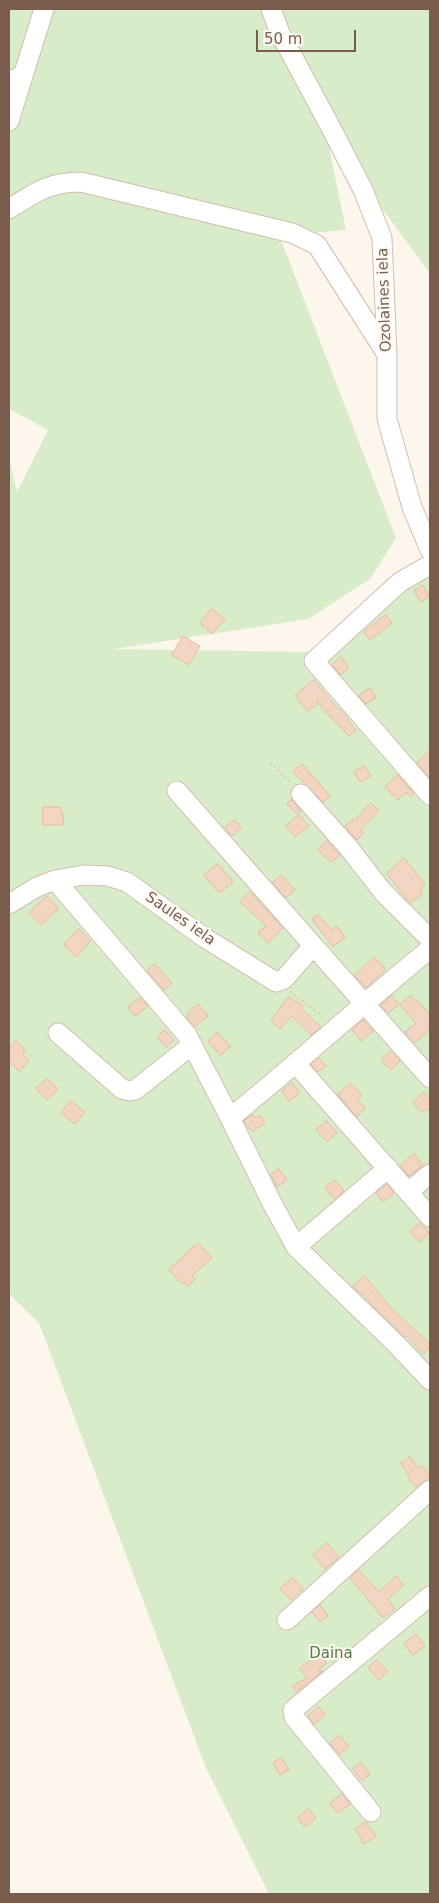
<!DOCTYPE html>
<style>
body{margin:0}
#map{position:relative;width:439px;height:1903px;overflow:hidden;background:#fdf6ec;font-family:"DejaVu Sans",sans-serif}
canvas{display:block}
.frame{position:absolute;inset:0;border:10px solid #7a5c4d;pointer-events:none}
.scale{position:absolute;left:256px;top:30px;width:100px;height:22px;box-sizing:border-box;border:2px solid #7a5c4d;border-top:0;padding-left:6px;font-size:15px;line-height:18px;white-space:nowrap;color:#7a5c4d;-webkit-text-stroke:4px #fffaf3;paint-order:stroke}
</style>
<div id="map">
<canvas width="439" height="1903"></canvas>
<div class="frame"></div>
<div class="scale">50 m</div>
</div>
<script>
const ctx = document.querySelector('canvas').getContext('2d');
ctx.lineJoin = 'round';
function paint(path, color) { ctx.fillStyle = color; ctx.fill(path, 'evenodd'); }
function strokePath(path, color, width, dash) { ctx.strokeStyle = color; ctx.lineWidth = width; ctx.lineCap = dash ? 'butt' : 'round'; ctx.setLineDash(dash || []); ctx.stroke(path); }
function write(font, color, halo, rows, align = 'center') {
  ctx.font = font + ' "DejaVu Sans",sans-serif'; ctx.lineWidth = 4; ctx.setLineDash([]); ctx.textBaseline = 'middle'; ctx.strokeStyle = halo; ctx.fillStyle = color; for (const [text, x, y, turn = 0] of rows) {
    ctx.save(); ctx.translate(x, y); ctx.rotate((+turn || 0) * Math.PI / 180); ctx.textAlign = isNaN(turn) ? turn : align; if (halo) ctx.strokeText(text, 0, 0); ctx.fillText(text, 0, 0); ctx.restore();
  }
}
paint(new Path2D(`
 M9,9H430V273L334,144L329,147L346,230L300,234L274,222L396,538L370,579L308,619L114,649L315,652L383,583L417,561H430V1894H269L206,1768L39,1323L9,1294V459L17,492L48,430L9,409Z`), '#d8ecc9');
const building = new Path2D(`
 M423,585L429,596L421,602L414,591Z
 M212,609L225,619L212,634L200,623Z
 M386,615L392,623L370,640L364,632Z
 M183,636L200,646L189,665L172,655Z
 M341,657L349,667L341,675L332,665Z
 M314,680L338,709L339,708L348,718L347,719L356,730L349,736L318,703L308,711L295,696Z
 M370,688L376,697L366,704L359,696Z
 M430,750V778L417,763Z
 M302,764L330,796L323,802L293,772Z
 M365,766L371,776L360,782L354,772Z
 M398,775L414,794L410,797L406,792L398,800L385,787Z
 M292,800L301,811L297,814L287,804Z
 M371,803L379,811L361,829L364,833L357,840L345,826L352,820L354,821Z
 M43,807H61V814H64L63,825H43Z
 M299,815L309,826L295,837L286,826Z
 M235,820L241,828L232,836L225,828Z
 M327,841L340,855L331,862L318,850Z
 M404,858L425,885L420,890L423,894L410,903L387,874Z
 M218,864L233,882L219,893L204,875Z
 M281,875L295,890L286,898L273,883Z
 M250,892L283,928L268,943L258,933L266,926L240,902Z
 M47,896L59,908L41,925L29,913Z
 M318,915L332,930L337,926L345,937L333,947L312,919Z
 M79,929L91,941L76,957L64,945Z
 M374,957L386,969L366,988L355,976Z
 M155,964L172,983L164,990L147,971Z
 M392,996L399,1004L388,1013L381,1005Z
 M411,996L416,1002L418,1001L430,1015V1029L415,1043L405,1032L416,1023L400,1005Z
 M289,997L303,1006L301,1008L321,1027L311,1035L292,1016L280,1029L271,1021Z
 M140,998L148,1006L135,1016L128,1007Z
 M198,1004L208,1016L195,1027L187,1018L189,1016L187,1014Z
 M363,1020L373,1031L361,1041L352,1030Z
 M165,1030L174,1040L166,1047L157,1037Z
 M217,1032L231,1046L221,1055L208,1042Z
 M16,1041L26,1051L22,1055L29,1061L19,1071L9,1062V1049Z
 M390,1051L400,1061L391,1070L381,1061Z
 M319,1058L326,1066L318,1072L311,1064Z
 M47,1079L58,1089L47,1100L36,1089Z
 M292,1083L300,1093L289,1101L282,1091Z
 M350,1083L362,1095L357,1099L365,1108L357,1117L338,1095Z
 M423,1092L430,1098V1107L424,1113L413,1103Z
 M71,1101L85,1112L75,1124L61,1113Z
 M253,1115L255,1118L260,1115L265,1123L252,1132L244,1121Z
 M327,1121L337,1133L327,1142L316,1130Z
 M414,1154L423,1165L409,1176L400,1166Z
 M279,1169L287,1180L277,1187L271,1175Z
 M335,1180L344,1191L335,1199L325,1188Z
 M387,1184L394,1193L383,1202L376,1193Z
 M420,1223L429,1233L419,1242L410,1232Z
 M198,1243L212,1258L192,1276L195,1279L187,1286L184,1283L182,1284L169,1270Z
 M365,1276L391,1308L430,1344V1348L423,1354L407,1336L405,1337L370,1303L363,1294L362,1295L353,1287Z
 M410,1457L418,1468L421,1465L430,1474L428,1479L416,1487L408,1479L410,1477L401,1463Z
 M327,1543L339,1557L325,1569L313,1555Z
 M359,1570L379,1592L396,1576L404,1585L388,1599L395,1609L383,1618L350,1578Z
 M293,1578L303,1589L291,1600L280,1589Z
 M320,1605L328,1616L320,1622L312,1612Z
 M416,1634L425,1646L413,1655L404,1644Z
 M319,1654L327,1663L318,1670L323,1671L296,1692L292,1686L307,1678L300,1669Z
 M377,1660L388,1671L379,1680L368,1668Z
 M319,1707L325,1715L314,1724L308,1716Z
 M339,1735L349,1746L340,1755L330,1744Z
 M282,1758L289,1770L280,1775L273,1763Z
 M361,1762L370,1774L362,1781L353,1769Z
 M342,1794L350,1804L338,1813L330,1804Z
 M308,1809L316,1818L305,1827L298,1818Z
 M366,1822L376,1836L364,1844L355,1829Z`);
paint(building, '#f3d5c3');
strokePath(building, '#e6bba3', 1);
const minor = new Path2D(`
 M271,9L280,33L330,126L363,190L382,238L387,354V419L412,507L430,550
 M9,81L18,78L24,73L44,9
 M9,121L24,73
 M9,209C35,193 48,182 81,182L292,233L317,245L386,353
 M430,565L400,582L314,661L430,795
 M177,791L430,1078
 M301,794L348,847L383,892L430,939
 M55,880L187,1035L230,1118C298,1063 362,1004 430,949
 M9,904L37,887L55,880L84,875L108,876L127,882L205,938L276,982L284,979L313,946
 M58,1033L122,1089L130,1091L135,1090L192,1045
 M296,1064L430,1217
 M230,1118L273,1205L296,1247L397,1345L430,1380
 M408,1192L430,1174
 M296,1247L388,1168
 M287,1620L430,1490
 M371,1812L294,1717L293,1710L430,1596`);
strokePath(minor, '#d1beb0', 21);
strokePath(new Path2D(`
 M271,763L292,784
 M290,992L326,1018`), '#d9b8a5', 2.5, [1, 4]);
strokePath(minor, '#fff', 19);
write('15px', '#7a5c4d', '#fffaf3', [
 ["Ozolaines iela",385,300,-92],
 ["Saules iela",180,919,35]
]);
write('15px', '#537a41', '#fffaf3', [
 ["Daina",331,1654]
]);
</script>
